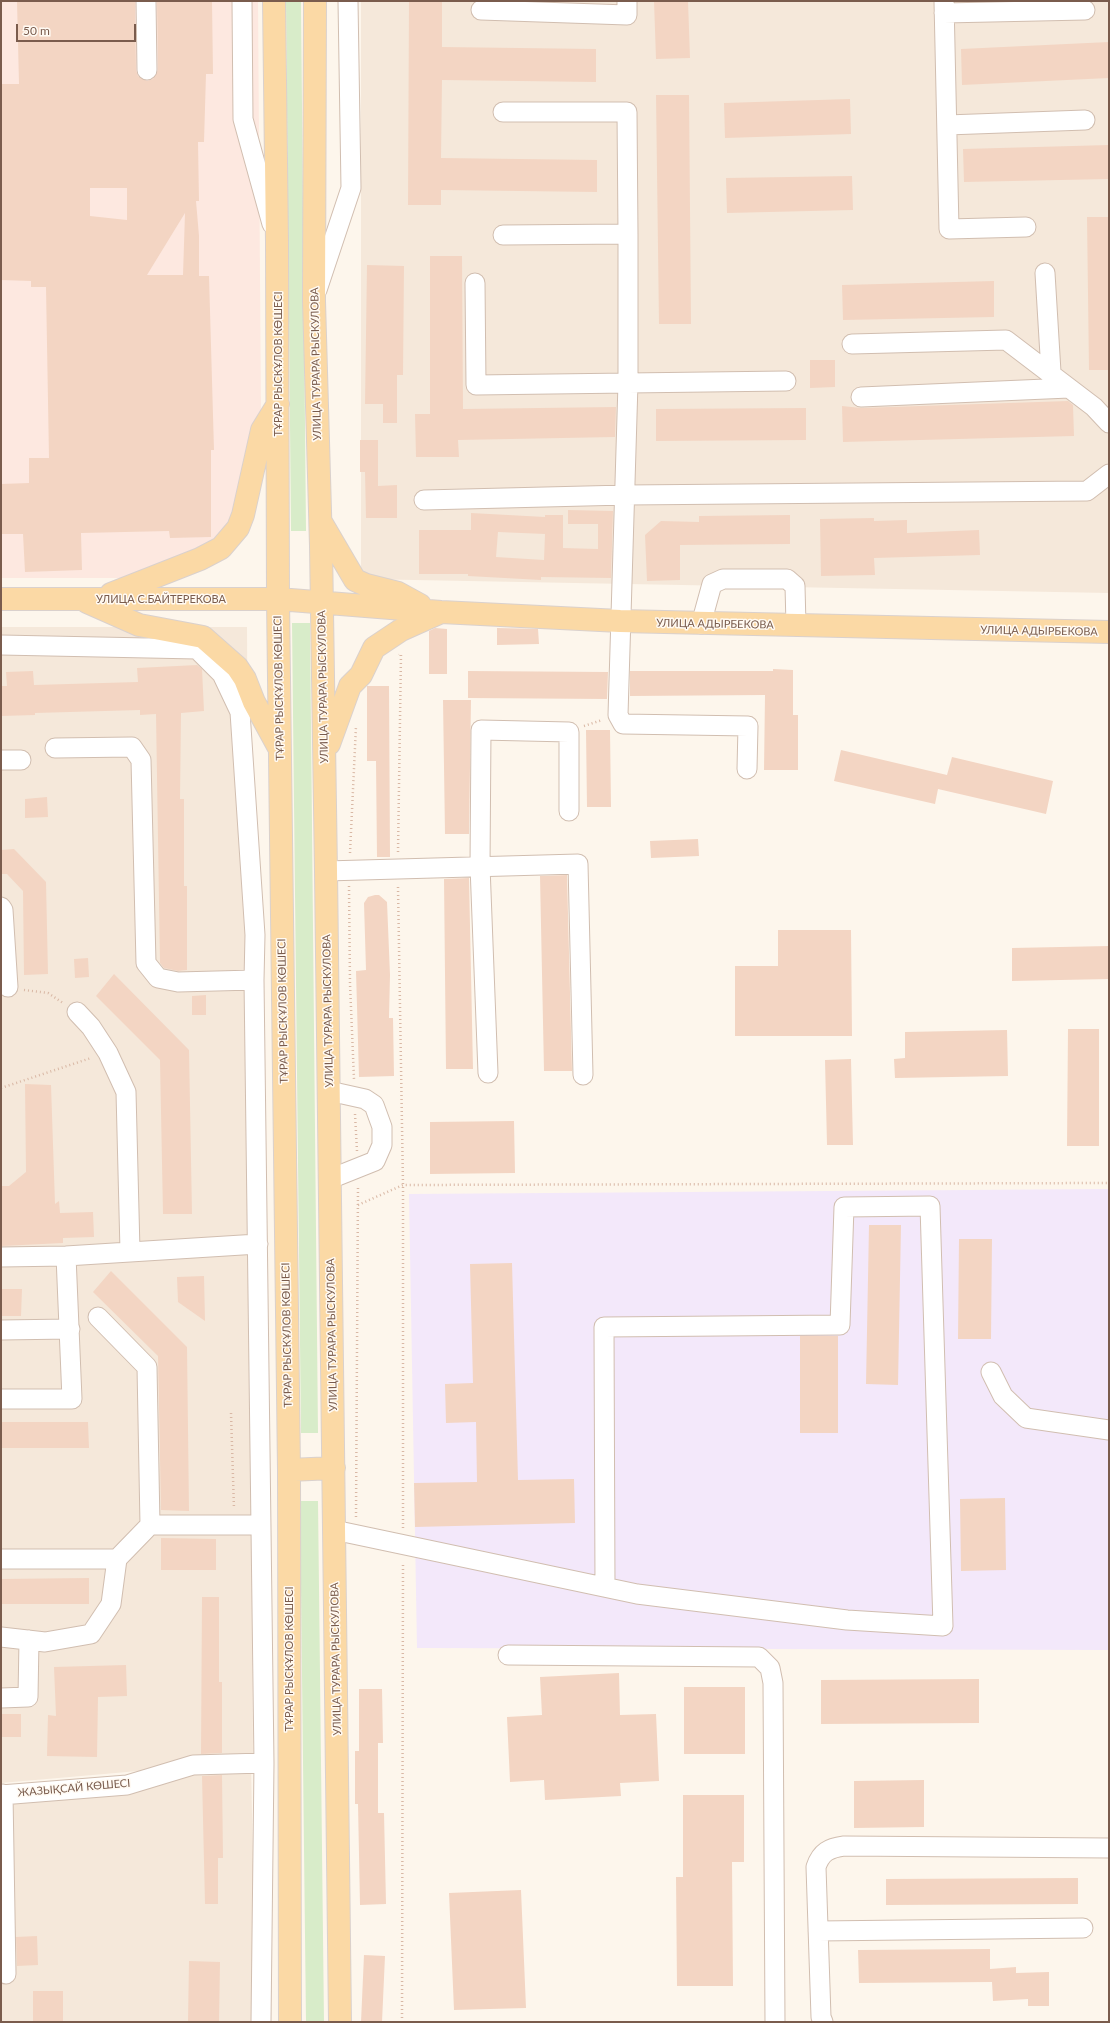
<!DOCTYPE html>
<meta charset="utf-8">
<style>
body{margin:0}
#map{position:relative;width:1110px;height:2023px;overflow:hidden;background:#fdf6ec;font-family:Lato,sans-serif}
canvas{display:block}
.frame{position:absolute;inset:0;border:2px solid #7a5c4d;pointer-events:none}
.scale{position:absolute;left:16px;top:24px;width:120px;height:18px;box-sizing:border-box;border:2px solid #7a5c4d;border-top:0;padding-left:5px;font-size:12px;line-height:14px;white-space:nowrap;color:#7a5c4d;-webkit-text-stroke:3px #fffaf3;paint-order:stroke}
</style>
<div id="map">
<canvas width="1110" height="2023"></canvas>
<div class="frame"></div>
<div class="scale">50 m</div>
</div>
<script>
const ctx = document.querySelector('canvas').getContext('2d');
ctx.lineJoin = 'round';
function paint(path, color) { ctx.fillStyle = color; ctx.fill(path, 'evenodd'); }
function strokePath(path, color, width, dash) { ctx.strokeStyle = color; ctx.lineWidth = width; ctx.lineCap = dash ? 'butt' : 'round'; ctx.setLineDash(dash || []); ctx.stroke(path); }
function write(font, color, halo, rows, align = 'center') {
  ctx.font = font + ' Lato,sans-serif'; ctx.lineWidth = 3; ctx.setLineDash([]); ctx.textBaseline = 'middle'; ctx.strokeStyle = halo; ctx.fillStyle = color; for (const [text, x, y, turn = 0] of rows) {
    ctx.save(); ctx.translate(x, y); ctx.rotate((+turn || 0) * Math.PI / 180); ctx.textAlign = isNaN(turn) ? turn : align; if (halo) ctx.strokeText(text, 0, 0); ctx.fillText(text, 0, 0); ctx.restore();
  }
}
paint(new Path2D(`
 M361,1H1109V593L361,579Z
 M1,627H247L253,1761L1,1783Z
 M251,1763L256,2022H1V1791Z`), '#f5e8da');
paint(new Path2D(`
 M1,1H258L261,418L227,554L183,578H1Z`), '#fde8e0');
paint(new Path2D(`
 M1109,1189V1650L417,1648L409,1194Z`), '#f3e8fa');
paint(new Path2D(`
 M286,1H301L306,531H291Z
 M292,623H310L318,1433H301Z
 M300,1501H318L324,2022H306Z`), '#d8ecc9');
paint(new Path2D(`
 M17,1H135L136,70L138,76L147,81L153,79L158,70L157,1H212L213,74H206L204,142H198L199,201H196L199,236V276H209L214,450H211V537L170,538L169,531L81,533L82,570L25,572L23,534H1V484L29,483V458H49L46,287H31V281L1,280V84H19ZM90,188H127V220L90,216ZM185,213L183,275H147Z
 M409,1H442V47L596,49V82L442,80L441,158L597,160V192L441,190V205H408Z
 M654,1H688L690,58L656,59Z
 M1109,42V78L962,85L961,49Z
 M656,95H689L691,324H659Z
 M850,99L851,134L725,138L724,103Z
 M1109,145V179L964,182L963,149Z
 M852,176L853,210L727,213L726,178Z
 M1087,217H1109V370H1089Z
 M430,256H462L463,409L616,407L615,437L458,440L459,457H416L415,414H430Z
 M367,265L404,266L403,375H397V423H383V404H365Z
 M994,281V317L843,320L842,285Z
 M810,360H835V387L810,388Z
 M1068,401L1073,405L1074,436L843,442L842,406L861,408Z
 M806,408V440L656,441V409Z
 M360,440H378V486L397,485V518H366L365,472H360Z
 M568,510L613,511L611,578L541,577V580L468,576V574H419V530H471V513L545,517V515H563V548L598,549V524H568ZM498,532L545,534L544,560L496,557Z
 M790,515V544L680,545V580L647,581L645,535L661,521L699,522V516Z
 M874,518V521L907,520V533L979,530L980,555L874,558L875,575L821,576L820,519Z
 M435,628L447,629V674H429V631Z
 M497,628L538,629L539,644L497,645Z
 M197,665L202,669L204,711L181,713L180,799H184V886H187V970L178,971L164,968L160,963L156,714L140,715V710L35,713V715L1,716V686H7L6,672L33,671L34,685L138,682L137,668Z
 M773,669L793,670V715H798V770H764L765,695L630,696V671H773Z
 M468,671L608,672L607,699L468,698Z
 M367,686H389L390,857H377L376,761H367Z
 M443,700H471L469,834H445Z
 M586,730H610L611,807H587Z
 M841,750L947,775L952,757L1053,781L1046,814L938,789L935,804L834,781Z
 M47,797L48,817L25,818V799Z
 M698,839L699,856L651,858L650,841Z
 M14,849L46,882L48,974L24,975L23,891L7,874H1V850Z
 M567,875L572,1071H544L540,876Z
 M469,878L473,1069H446L444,879Z
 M375,895H379L387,902L390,975L389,1018H393L394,1076L359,1077L356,971L366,970L364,903L368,897Z
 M778,930H851L852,1036H735V966H778Z
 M1109,946V979L1012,981V948Z
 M88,958L89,977L75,978L74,959Z
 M114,974L189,1050L192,1214H163L160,1060L96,996Z
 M206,995V1015H192V996Z
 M1068,1029H1099V1146H1067Z
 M1007,1030L1008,1076L895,1078L894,1059L905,1058V1032Z
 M851,1059L853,1145H827L825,1060Z
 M25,1084L51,1085L55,1204L59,1201L60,1213L93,1212L94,1237L63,1238V1243L2,1246L1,1186H9L26,1172Z
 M514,1121L515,1173L430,1174V1122Z
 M869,1225H901L898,1385L866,1384Z
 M959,1239H992L991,1339H958Z
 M512,1263L518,1480L574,1479L575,1523L415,1527L414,1483L477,1482L476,1422L446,1423L445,1384L473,1383L470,1264Z
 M111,1271L187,1347L189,1511L161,1510L158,1356L93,1292Z
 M204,1276L205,1321L178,1302L177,1277Z
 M1,1289H22L21,1316H1Z
 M800,1336H838V1433H800Z
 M1,1422H88L89,1448H1Z
 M1005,1498L1006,1570L961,1571L960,1499Z
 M161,1538L216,1539V1570H161Z
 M89,1578V1604H1V1579Z
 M202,1597H219V1682H222V1753L201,1754Z
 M126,1665L127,1696L98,1697L97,1757L47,1756L48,1715L56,1716L54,1667Z
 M619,1673L620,1715L656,1714L659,1781L620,1783L621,1796L545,1800L544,1780L510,1782L507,1717L542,1715L540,1677Z
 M979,1679V1723L821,1724V1680Z
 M684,1687H745V1754H684Z
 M359,1689H382L383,1743H378V1813H384L386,1904L360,1905L358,1804H355V1751H359Z
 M1,1714H21V1737H1Z
 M222,1775L223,1858H218V1904H205L202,1776Z
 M924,1780V1827L854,1828V1781Z
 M683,1795H744V1862H732L733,1986H677L676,1877H683Z
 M1078,1878V1904L886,1905V1879Z
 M521,1890L526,2008L454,2010L449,1893Z
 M37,1936L38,1965L17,1966L16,1937Z
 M990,1949V1969L1016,1967V1973L1049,1972V2006H1028V1999L993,2001L992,1982L859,1983L858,1950Z
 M364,1955L385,1956L382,2022H361Z
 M189,1961L220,1962L219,2022H188Z
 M33,1991H63V2021H33Z`), '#f3d5c3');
const minor = new Path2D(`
 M146,1L147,70
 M242,1L243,119L272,224
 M944,1L949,229L1026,227
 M481,10L627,15V1
 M944,13L1085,10
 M503,112H627L628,234
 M947,125L1085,120
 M503,235L628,234V383L786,381
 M1045,273L1051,372
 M475,283L476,385L628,383L618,715L623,724L748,726L747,769
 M317,290L351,188L348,1
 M852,344L1006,340L1094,407L1109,423
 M861,397L1069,388
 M424,500L626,495L1087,491L1109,474
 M701,624L712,584L723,579H787L795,586L796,625
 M1,645L197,649L222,674L240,712L255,935L254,980L264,1763L261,2022
 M55,748L132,747L141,760L146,963L158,978L178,982L254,980
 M1,760H21
 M326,871L578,864L583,1075
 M1,907L3,910L8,987
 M77,1012L91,1027L108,1053L126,1092L130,1251
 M488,1073L480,866L481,730L569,732V811
 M329,1091L365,1099L374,1105L382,1127V1145L375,1161L330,1179
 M1,1257L66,1256L258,1244
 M98,1317L147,1367L150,1525H261
 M1,1330L70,1329
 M991,1372L1003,1396L1026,1418L1109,1430
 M1,1399H72L66,1256
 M334,1530L637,1594L847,1620L943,1626L930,1206L844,1207L840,1325L604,1327L605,1587
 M1,1559H117L150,1525
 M1,1637L45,1642L91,1634L111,1604L117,1559
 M508,1655L759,1657L770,1668L773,1683L775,2022
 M1,1698L28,1697L29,1640
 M3,1794L6,1974
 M1,1795L127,1785L193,1765L264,1763
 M818,1931L1083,1928
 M823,2022L821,2017L816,1867C821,1852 829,1848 844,1846L1109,1848`);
const major = new Path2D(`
 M274,1L277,242L278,599L289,1470L290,2022
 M315,1L314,301L321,546L326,871L340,2022
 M321,522L355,580L366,585L398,593L420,605
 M111,594L200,559L221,548L238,528L243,515L262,430L278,404
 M1,599H278L441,612L620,621L1109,632
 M87,602L139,625L203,637L237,667L245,679L254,702L278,746
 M329,744L350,686L361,675L374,648L401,630L439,613
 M289,1470L334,1468`);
strokePath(minor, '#d1beb0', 21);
strokePath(major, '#dad1cd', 24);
strokePath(new Path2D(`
 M584,726L602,720
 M398,852L401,654L399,655
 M350,853L356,726
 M349,886L350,984L354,1079
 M398,887L403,1185V1528
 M24,990L48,993L63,1003
 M1,1088L91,1058
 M355,1114L357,1151
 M358,1205L403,1185L1109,1183
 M231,1413L234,1509
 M356,1517L358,1186
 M402,2022L403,1563`), '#d9b8a5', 2.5, [1, 3]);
strokePath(minor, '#fff', 19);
strokePath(major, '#fbd9a5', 22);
write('11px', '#7a5c4d', '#fffaf3', [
 ["ТҰРАР РЫСКҰЛОВ КӨШЕСІ",278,364,-90],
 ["УЛИЦА ТУРАРА РЫСКУЛОВА",316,364,-91],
 ["УЛИЦА С.БАЙТЕРЕКОВА",161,599],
 ["УЛИЦА АДЫРБЕКОВА",715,624,1],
 ["УЛИЦА АДЫРБЕКОВА",1039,631,1],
 ["УЛИЦА ТУРАРА РЫСКУЛОВА",323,687,-91],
 ["ТҰРАР РЫСКҰЛОВ КӨШЕСІ",279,688,-91],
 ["ТҰРАР РЫСКҰЛОВ КӨШЕСІ",283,1011,-91],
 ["УЛИЦА ТУРАРА РЫСКУЛОВА",328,1011,-91],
 ["ТҰРАР РЫСКҰЛОВ КӨШЕСІ",287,1335,-91],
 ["УЛИЦА ТУРАРА РЫСКУЛОВА",332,1335,-91],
 ["ТҰРАР РЫСКҰЛОВ КӨШЕСІ",289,1659,-90],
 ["УЛИЦА ТУРАРА РЫСКУЛОВА",336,1659,-91],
 ["ЖАЗЫҚСАЙ КӨШЕСІ",74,1788,-5]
]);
</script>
